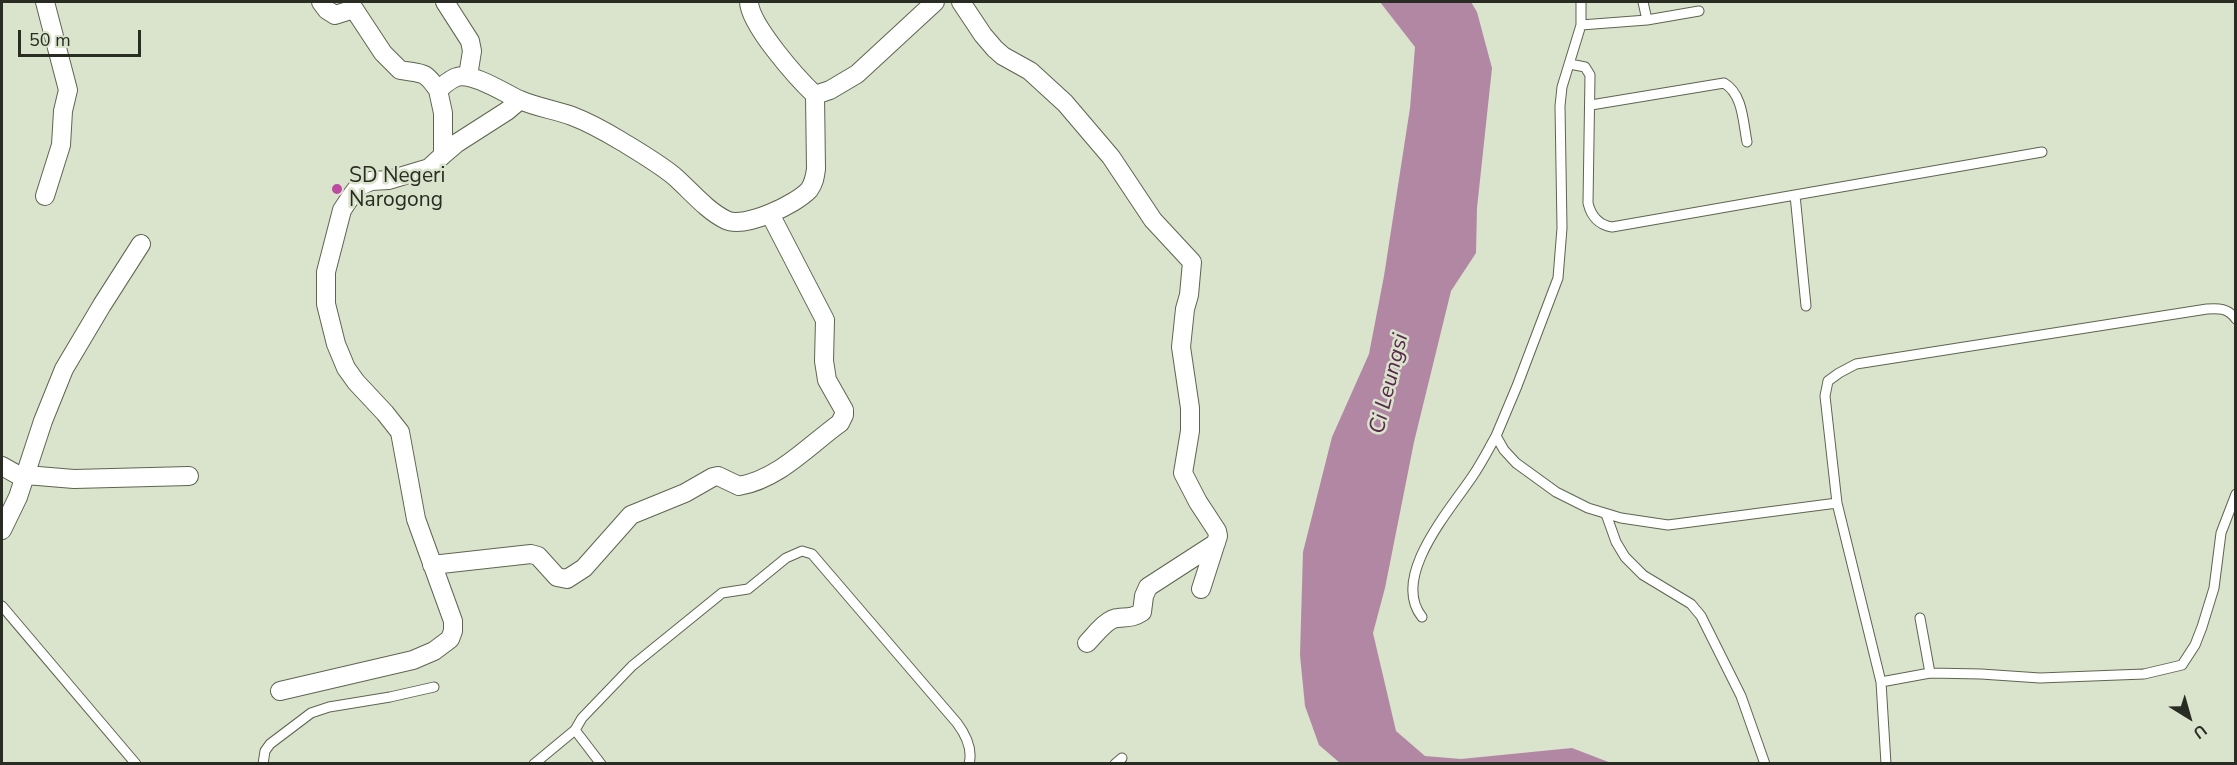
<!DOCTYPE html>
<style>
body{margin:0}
#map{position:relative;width:2237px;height:765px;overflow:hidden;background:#dae3cb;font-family:"Nunito Sans",sans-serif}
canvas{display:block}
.frame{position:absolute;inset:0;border:3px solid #292c23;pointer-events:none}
.north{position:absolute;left:2159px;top:687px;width:60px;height:60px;-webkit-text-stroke:4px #dae3cb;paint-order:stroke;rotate:143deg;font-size:16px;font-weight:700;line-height:24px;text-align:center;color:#292c23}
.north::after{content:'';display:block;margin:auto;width:21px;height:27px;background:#292c23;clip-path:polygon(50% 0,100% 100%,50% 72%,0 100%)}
.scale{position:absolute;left:18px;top:30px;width:123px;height:27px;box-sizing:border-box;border:3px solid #292c23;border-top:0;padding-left:8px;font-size:18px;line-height:21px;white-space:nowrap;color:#292c23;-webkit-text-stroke:4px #dae3cb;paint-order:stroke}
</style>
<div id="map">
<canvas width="2237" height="765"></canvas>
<div class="frame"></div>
<div class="north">U</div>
<div class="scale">50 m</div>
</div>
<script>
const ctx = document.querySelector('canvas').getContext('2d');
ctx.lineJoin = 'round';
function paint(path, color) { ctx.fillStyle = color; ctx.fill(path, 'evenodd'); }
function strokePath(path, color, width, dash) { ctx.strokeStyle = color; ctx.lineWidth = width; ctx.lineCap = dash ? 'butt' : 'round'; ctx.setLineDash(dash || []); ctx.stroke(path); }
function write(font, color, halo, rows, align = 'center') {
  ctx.font = font + ' "Nunito Sans",sans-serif'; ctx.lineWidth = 5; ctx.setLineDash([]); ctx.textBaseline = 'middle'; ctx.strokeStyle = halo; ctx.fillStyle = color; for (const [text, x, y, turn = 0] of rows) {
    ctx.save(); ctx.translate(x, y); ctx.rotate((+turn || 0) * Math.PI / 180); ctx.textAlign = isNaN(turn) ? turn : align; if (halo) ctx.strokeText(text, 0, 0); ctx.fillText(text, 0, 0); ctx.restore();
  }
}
paint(new Path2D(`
 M1380,2H1471L1477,12L1492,68L1477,208L1476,253L1451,291L1414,442L1385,588L1373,633L1396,731L1425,756L1461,759L1572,748L1611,763H1340L1319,745L1305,706L1300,655L1303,552L1332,437L1369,354L1384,276L1410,108L1415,47Z`), '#b187a4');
const lane = new Path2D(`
 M1581,2V25L1562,87L1560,106L1562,228L1558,278L1517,386L1496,436L1504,450L1516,463L1556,492L1588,508L1621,518L1668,525L1837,503L1881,682L1886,764
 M1643,2L1647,20
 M1581,25L1647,20L1699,11
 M1570,64L1585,67L1590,75L1588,203C1591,216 1599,225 1612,227L1795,195
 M1591,105L1724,83C1743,94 1743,122 1747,142
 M1806,306L1795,195L2042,152
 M1837,503L1825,396L1828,381L1839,373L1856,364L2207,309C2218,308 2228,308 2236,319
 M1606,514L1616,542L1625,557L1643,575L1691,604L1701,616L1741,696L1765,764
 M2,606L136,764
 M1422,617C1390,577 1450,510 1472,477C1481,464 1488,450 1496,436
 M1920,618L1930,673
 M1881,682L1930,673L1981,674L2040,678L2144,674L2182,665L2195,645L2202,627L2214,588L2221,533L2236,494
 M575,730L582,718L632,666L722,593L748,589L786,558L802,551L812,554L957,723C966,735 973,749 969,764
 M263,764L265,751L270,744L311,713L329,707L390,697L434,687
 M534,764L575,730L601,764
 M1115,764L1122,758`);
const street = new Path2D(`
 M45,2L68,90L63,111L61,145L45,196
 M321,2L327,10L335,15L354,9L383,53L400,70C423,74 424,70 438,90
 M445,2L470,41L472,51L468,76
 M749,2C750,25 797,78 815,95L830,90L857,74L935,2
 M961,2L983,35L995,49L1003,56L1030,71L1065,103L1111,157L1153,220L1192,262L1189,295L1185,309L1181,347L1190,408V431L1183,473L1198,502L1217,531L1218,536L1201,589
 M443,155L457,143L507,111L520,100
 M2,466L25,479
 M26,475L74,479L189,476
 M2,530L18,497L43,421L64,369L102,305L141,244
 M432,565L531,554L538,556L557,577L567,579L584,568L631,515L685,493L713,477L718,476L739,486C779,479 808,446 840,423L844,415V410L827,380L824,361L825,320L770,214
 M1087,643C1094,636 1107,618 1118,618C1128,617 1133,618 1142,612L1144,596L1148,587L1216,543
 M280,691L413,660L434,651L450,639L453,631V621L416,519L400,432L385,413L356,382L346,368L336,344L326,304V272L342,210L352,195L358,187L371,181L389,180L429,168L443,155V113L438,90C444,85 450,79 457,77C473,72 504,93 520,100C536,107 555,110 572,116C588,122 606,132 621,141C639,152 658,163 674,176C691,191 706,210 726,220C745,229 796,204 809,190C814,183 815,177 816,169L815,95`);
strokePath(lane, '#5d6550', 11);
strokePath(street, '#5d6550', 20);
strokePath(lane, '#fff', 9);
strokePath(street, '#fff', 18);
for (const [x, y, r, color] of [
 [337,189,6,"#bd49a3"]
]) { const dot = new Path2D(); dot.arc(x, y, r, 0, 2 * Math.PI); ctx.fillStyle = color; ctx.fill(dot); strokePath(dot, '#dae3cb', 2); }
write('21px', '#292c23', '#dae3cb', [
 ["SD Negeri",349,177],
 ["Narogong",349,201]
], 'left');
write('italic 22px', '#5c274f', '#dae3cb', [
 ["Ci Leungsi",1390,384,-76]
]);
</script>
